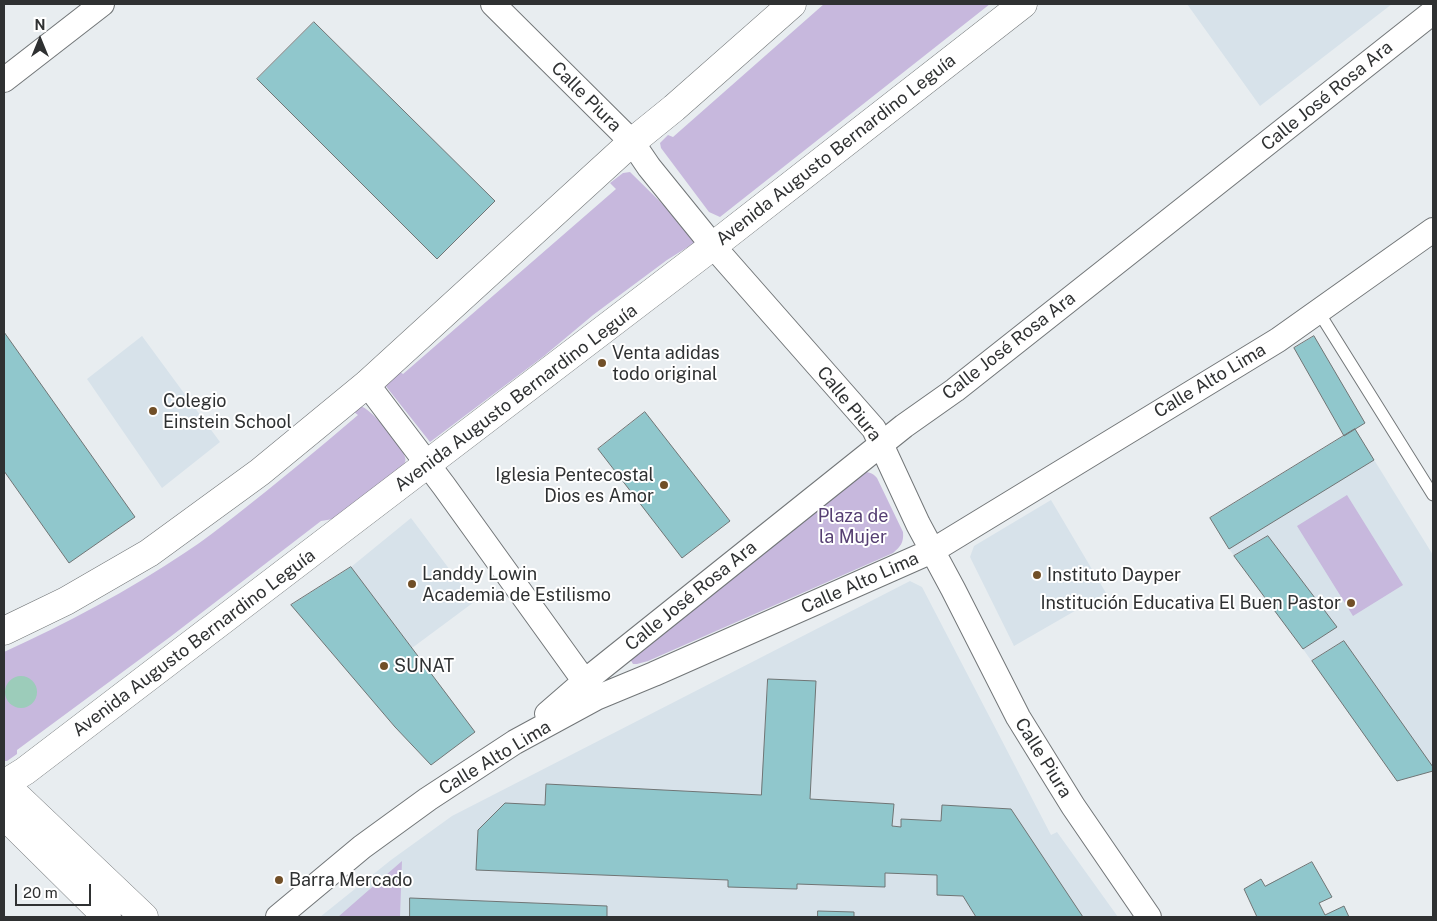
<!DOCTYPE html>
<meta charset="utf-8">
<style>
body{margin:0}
#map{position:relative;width:1437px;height:921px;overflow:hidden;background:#e8edf0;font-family:"Public Sans",sans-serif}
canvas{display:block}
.frame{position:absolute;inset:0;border:5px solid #2f3132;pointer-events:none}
.north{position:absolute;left:15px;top:15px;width:50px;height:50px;-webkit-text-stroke:4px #fff;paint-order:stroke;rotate:0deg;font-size:14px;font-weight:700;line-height:20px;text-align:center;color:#2f3132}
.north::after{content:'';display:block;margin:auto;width:18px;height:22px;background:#2f3132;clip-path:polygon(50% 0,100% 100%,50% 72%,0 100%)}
.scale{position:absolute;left:15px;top:884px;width:76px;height:22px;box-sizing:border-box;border:2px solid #2f3132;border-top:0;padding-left:6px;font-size:15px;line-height:18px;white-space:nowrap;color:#2f3132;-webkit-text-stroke:4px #fff;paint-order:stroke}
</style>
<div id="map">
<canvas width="1437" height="921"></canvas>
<div class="frame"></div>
<div class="north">N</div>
<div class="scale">20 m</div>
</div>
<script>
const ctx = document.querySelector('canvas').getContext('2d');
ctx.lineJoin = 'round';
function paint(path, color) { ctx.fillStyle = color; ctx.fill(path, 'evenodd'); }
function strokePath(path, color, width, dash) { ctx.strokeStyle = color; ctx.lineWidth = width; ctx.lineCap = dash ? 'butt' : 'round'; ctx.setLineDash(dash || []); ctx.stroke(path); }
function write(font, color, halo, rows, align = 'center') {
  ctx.font = font + ' "Public Sans",sans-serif'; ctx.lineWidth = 4; ctx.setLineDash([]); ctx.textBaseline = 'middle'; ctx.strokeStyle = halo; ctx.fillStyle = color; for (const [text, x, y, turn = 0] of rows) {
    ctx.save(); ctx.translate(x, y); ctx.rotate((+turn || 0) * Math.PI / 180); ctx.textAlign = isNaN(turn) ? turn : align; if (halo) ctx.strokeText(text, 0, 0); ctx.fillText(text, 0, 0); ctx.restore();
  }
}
paint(new Path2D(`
 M1187,4H1392L1260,106Z
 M142,336L220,442L162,488L87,379Z
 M1314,336L1365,423L1355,429L1433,555V771L1397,781L1303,649L1229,549L1210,518L1344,436L1294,348Z
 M1051,500L1106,593L1014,646L970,557L974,546Z
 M411,518L474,602L412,648L351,567Z
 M910,581L922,587L1051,835L1057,832L1118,917H320L391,860L452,816Z`), '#d7e2ea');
paint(new Path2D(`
 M824,4H990L720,217L709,212L661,148L660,143L668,135L673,137Z
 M630,172L699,240L667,260L593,315L544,356L430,442L385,385L396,369L403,374L616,189L610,183L623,173Z
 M360,406C371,408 402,446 405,457C406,461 405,462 404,465L333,519L321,521L170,637L17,750V754L7,761H4V652C67,623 128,591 186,552C203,541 219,528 235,516C277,483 317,450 358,415L354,412Z
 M860,472C868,472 872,472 877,478L903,532C904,543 900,547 893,553L648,661L637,664H633L630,659Z
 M1347,495L1403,585L1353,616L1297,526Z
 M402,861L400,917H338Z`), '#c7b8dd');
paint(new Path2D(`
 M5 692a16 16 0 1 1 32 0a16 16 0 1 1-32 0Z`), '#9cccba');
const building = new Path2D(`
 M314,22L495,201L437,259L257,79Z
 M4,332L135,517L69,563L4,471Z
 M1314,336L1365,423L1344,436L1294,348Z
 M645,412L730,521L682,558L598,449Z
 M1355,429L1374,460L1229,549L1210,518Z
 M1268,536L1337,627L1303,649L1234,556Z
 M351,567L475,732L431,765L395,727L291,605Z
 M1344,641L1433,767V771L1397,781L1312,661Z
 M768,679L816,681L810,799L894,804L892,826L901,827V819L941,821L942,805L1011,809L1083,917H976L963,896L937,895V875L885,873V887L797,884V889L728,887V880L476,870L478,830L505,803L545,805L546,784L761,795Z
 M1312,862L1332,897L1319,903L1325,915L1344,906L1349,917H1257L1244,889L1261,879L1265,886Z
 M410,898L607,906V917H410Z
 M818,911L854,912V917H818Z`);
paint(building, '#90c7cc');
strokePath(building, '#707575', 1);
const service = new Path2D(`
 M1318,311L1433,495`);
const minor = new Path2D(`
 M493,4L632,142L649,167L713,246L874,429L918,524L953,589L1018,717L1073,806L1149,917
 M4,80L102,4
 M367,384L444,486L593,693
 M547,714L585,681L904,426L955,390L1433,12
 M278,917L362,847L428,799L515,742L596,698L654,674L932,551L1278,340L1433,230`);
const tertiary = new Path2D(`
 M4,631L66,601L149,553L260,472L367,384L632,142L674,108L792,4
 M4,784L25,771L713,246L1023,4`);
const secondary = new Path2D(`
 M4,784L144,917
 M4,818L11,822L107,917`);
strokePath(service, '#727678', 13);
strokePath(minor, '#727678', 26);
strokePath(tertiary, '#727678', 29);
strokePath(secondary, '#727678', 29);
strokePath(service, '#fff', 11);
strokePath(minor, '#fff', 24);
strokePath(tertiary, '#fff', 28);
strokePath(secondary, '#fff', 28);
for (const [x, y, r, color] of [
 [602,363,5,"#714f27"],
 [153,411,5,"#714f27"],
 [664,485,5,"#714f27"],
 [1037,575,5,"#714f27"],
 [412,584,5,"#714f27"],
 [1351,603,5,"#714f27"],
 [384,666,5,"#714f27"],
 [279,880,5,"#714f27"]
]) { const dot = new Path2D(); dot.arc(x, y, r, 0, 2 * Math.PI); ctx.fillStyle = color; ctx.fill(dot); strokePath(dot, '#fff', 2); }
write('18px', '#2f3132', '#fff', [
 ["Calle José Rosa Ara",1327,96,-39],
 ["Calle Piura",586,97,45],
 ["Avenida Augusto Bernardino Leguía",836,150,-38],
 ["Calle José Rosa Ara",1009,346,-38],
 ["Calle Alto Lima",1210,381,-31],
 ["Avenida Augusto Bernardino Leguía",516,398,-37],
 ["Calle Piura",849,404,51],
 ["Calle Alto Lima",860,583,-24],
 ["Calle José Rosa Ara",691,596,-39],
 ["Avenida Augusto Bernardino Leguía",194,643,-37],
 ["Calle Alto Lima",495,758,-31],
 ["Calle Piura",1043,758,58]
]);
write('18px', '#2f3132', '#fff', [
 ["Venta adidas",612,353],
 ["todo original",612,374],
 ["Colegio",163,401],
 ["Einstein School",163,422],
 ["Iglesia Pentecostal",654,475,"right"],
 ["Dios es Amor",654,496,"right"],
 ["Landdy Lowin",422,574],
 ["Academia de Estilismo",422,595],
 ["Instituto Dayper",1047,575],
 ["Institución Educativa El Buen Pastor",1341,603,"right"],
 ["SUNAT",394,666],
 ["Barra Mercado",289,880]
], 'left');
write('18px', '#563f73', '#fff', [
 ["Plaza de",853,516],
 ["la Mujer",853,537]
]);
</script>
